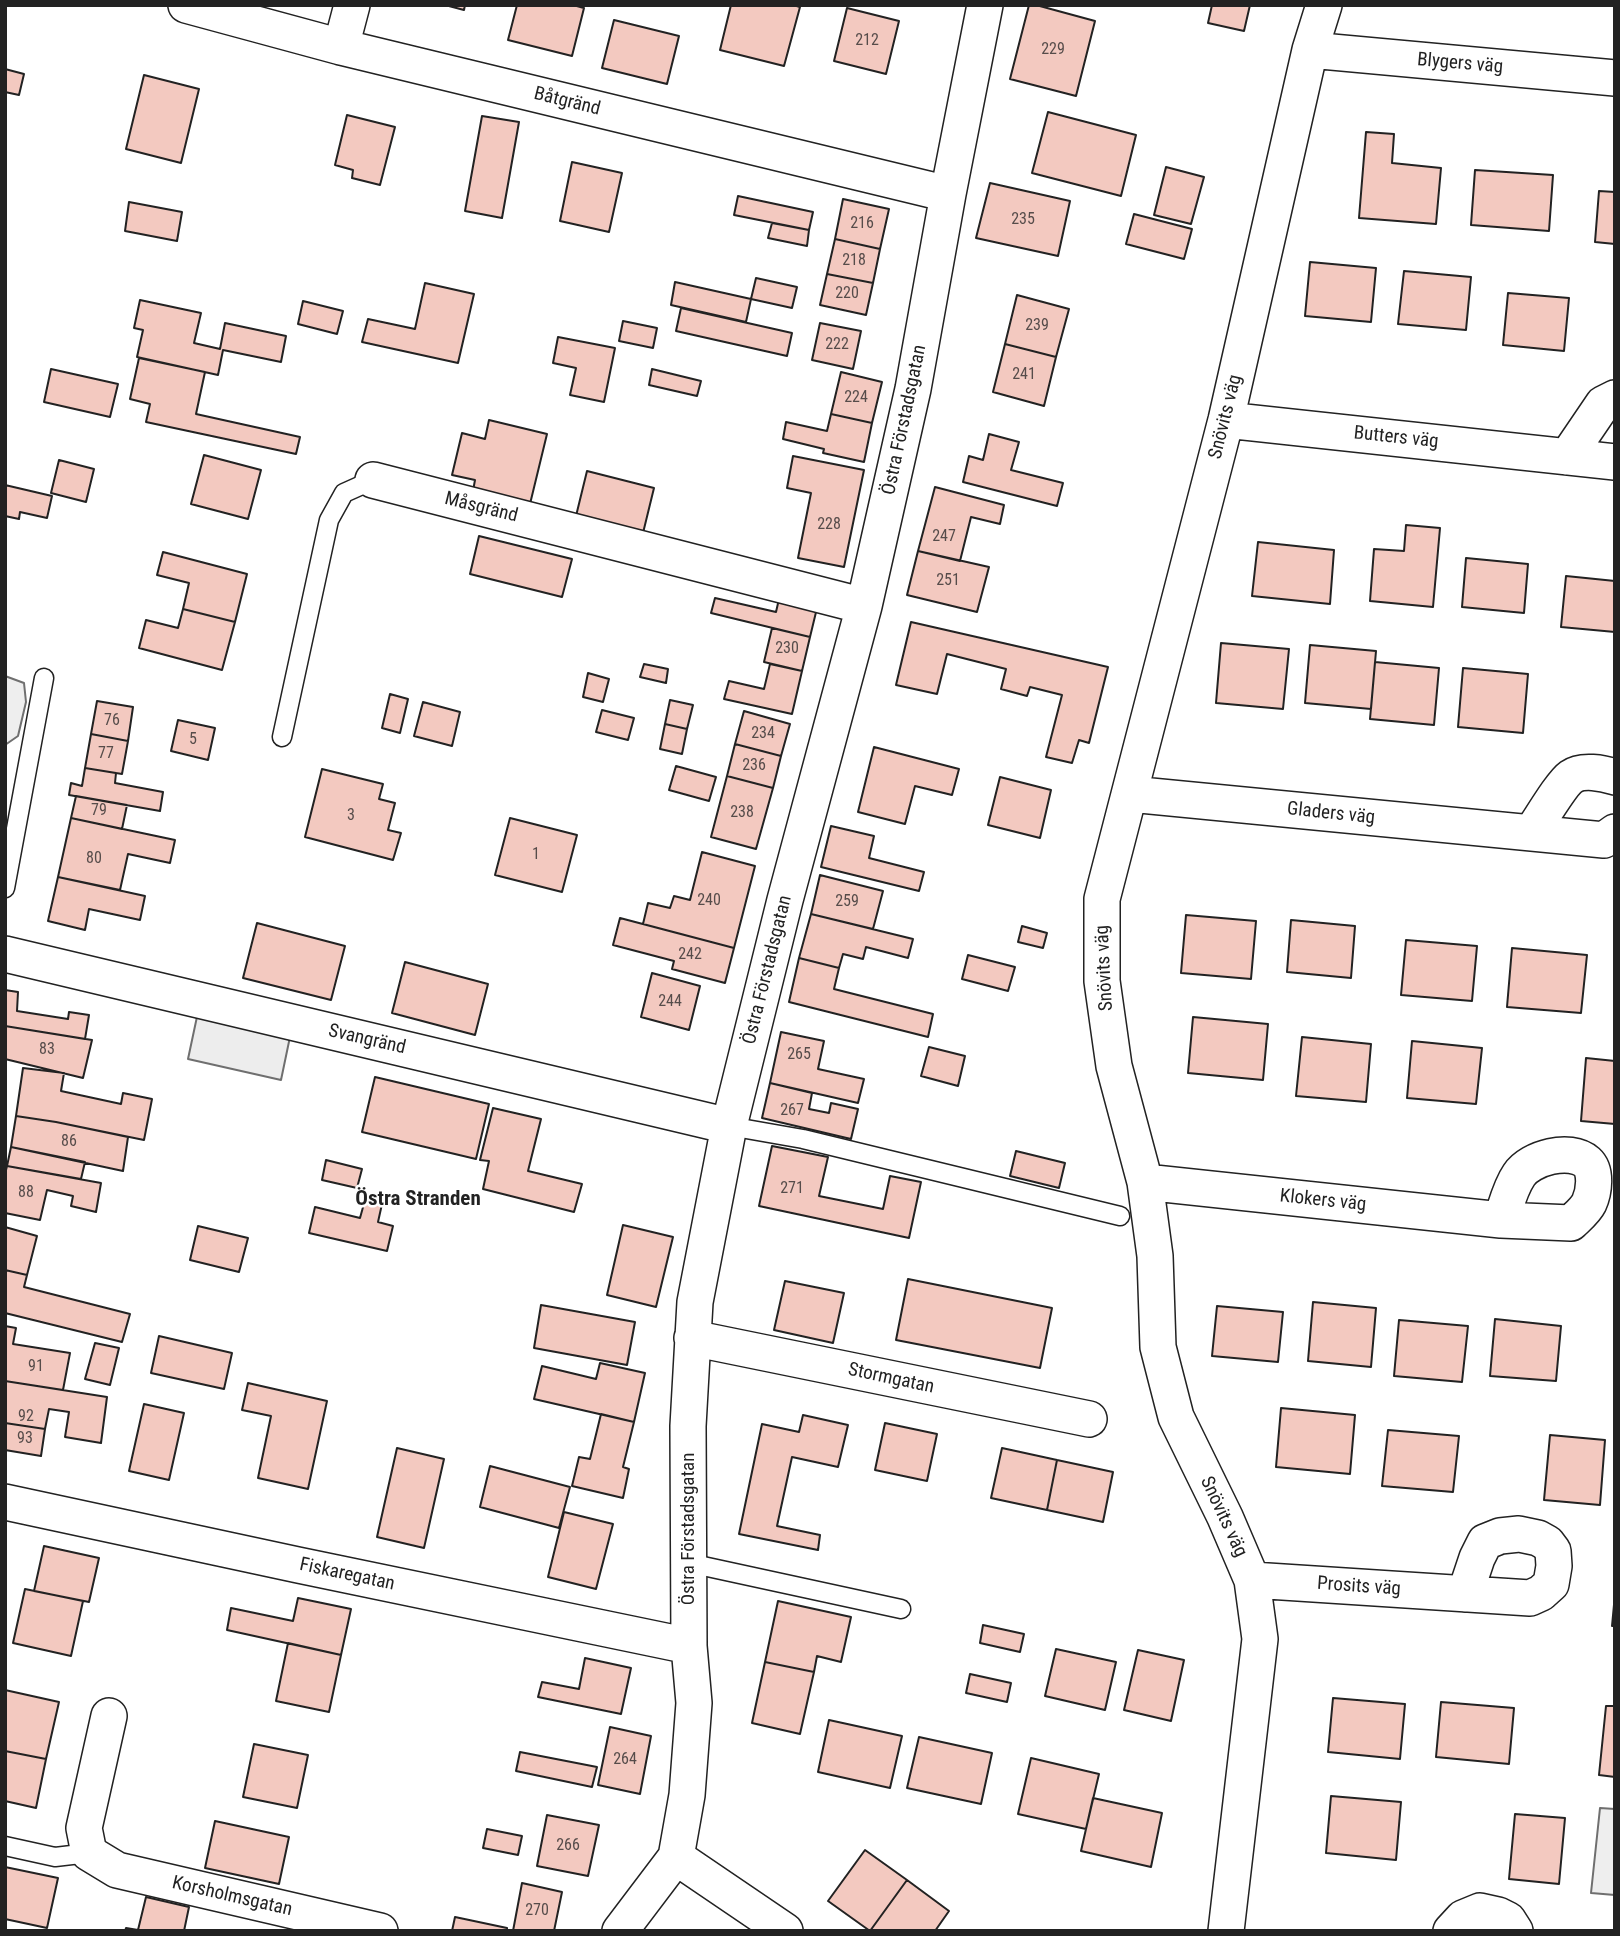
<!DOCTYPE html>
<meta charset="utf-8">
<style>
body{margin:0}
#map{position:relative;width:1620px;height:1936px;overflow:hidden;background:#fff;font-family:"Roboto Condensed",sans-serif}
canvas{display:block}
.frame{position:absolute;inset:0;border:7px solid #222;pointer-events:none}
</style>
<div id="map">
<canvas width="1620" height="1936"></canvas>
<div class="frame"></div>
</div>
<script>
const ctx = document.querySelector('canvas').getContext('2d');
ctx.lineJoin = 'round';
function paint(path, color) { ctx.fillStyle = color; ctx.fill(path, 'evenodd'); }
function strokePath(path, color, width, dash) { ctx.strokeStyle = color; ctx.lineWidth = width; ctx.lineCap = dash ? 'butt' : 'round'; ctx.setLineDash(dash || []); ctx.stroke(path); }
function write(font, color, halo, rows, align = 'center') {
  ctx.font = font + ' "Roboto Condensed",sans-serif'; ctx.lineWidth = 5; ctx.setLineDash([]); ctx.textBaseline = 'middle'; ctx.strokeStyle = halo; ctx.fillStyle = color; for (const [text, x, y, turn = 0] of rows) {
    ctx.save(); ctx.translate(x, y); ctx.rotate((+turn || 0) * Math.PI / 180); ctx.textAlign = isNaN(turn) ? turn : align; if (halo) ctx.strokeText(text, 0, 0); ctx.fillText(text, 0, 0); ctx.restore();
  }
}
const green = new Path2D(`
 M5,676L24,683L26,702L18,736L5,745Z
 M1600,1808L1615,1809V1895L1591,1893Z`);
paint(green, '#eee');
strokePath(green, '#6f6f6f', 2);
const parking = new Path2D(`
 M198,1012L291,1032L281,1080L188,1059Z`);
paint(parking, '#ededed');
strokePath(parking, '#6f6f6f', 2);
const building = new Path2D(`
 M445,5H465L464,10Z
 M517,5H573L584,8L572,56L508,40Z
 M731,5H793L800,7L784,66L720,50Z
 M1029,5H1036L1095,21L1076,96L1010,79Z
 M1212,5H1250L1244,31L1208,23Z
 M847,8L899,21L886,74L834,61Z
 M614,20L679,36L667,84L602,68Z
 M5,69L24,74L19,95L5,92Z
 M144,75L199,89L181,163L126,149Z
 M1048,112L1136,135L1121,196L1032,173Z
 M347,115L395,127L380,185L352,178L353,170L335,165Z
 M482,116L519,122L502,218L465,211Z
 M1366,132L1394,134L1392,163L1441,168L1436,224L1359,218Z
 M572,162L622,173L609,232L560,221Z
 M1166,167L1204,177L1191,224L1154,215Z
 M1475,170L1553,175L1549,231L1471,225Z
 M990,183L1070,201L1058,256L976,238Z
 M1599,191L1615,192V244L1595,242Z
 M738,196L813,212L809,230L734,215Z
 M843,199L889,209L880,249L835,239Z
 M129,202L182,212L177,241L125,231Z
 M1134,214L1192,229L1184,259L1126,244Z
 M772,223L809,230L807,246L768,238Z
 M835,239L880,249L873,283L827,274Z
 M1310,262L1376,268L1371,322L1305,316Z
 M1404,271L1471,277L1466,330L1398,324Z
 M827,274L873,283L866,315L820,305Z
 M756,278L797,287L792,308L751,299Z
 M675,282L751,299L746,322L671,305Z
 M425,283L474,294L458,363L362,342L368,319L415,329Z
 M1508,293L1569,298L1564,351L1503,345Z
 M1017,295L1069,309L1056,357L1005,344Z
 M140,300L201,313L194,343L220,349L225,323L286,336L281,362L223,350L218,375L137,357L143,330L134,328Z
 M303,301L343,311L337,334L298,324Z
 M681,308L792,333L787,356L676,331Z
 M623,321L657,328L653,348L619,341Z
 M820,323L861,331L853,369L812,360Z
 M558,337L615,348L604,402L570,395L576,368L553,363Z
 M1005,344L1056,357L1044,406L993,392Z
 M139,358L205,372L196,414L300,437L296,454L146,422L150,404L130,399Z
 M51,369L118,384L110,417L44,402Z
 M652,369L701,381L697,396L649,385Z
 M841,372L882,382L872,423L831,414Z
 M831,414L872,423L864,462L823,453L824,449L783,439L786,422L827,431Z
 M489,420L547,434L530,504L473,491L475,480L452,475L462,433L485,439Z
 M989,434L1019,442L1011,470L1063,483L1057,506L963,482L969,456L983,460Z
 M204,455L261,470L248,519L191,504Z
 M793,456L864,470L844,567L798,558L811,493L787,488Z
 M59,460L94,469L86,502L51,493Z
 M587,471L654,488L643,533L576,516Z
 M5,485L52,496L47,518L20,512L19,519L5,516Z
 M935,487L1004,505L1000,524L971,517L960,561L918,551Z
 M1406,525L1440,528L1433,607L1370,601L1374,549L1404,551Z
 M479,536L572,559L562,597L470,574Z
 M1258,542L1334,550L1330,604L1252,596Z
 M918,551L989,567L977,612L907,595Z
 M163,552L247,574L235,622L183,609L189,583L157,575Z
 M1466,558L1528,564L1524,613L1462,607Z
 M1566,576L1615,581V632L1561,627Z
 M715,598L776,612L779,599L817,608L810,637L711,613Z
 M183,609L235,622L222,670L139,648L146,620L178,628Z
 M911,622L1108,667L1089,743L1079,740L1072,763L1046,757L1062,695L1030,687L1027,696L1001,689L1006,669L947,654L937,694L896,685Z
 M772,628L810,637L802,671L764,662Z
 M1221,643L1289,649L1283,709L1216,703Z
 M1310,645L1376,651L1371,709L1305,703Z
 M1375,662L1439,668L1434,725L1370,719Z
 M644,664L668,669L666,683L640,677Z
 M770,664L802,671L792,714L724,699L729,681L764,689Z
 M1463,668L1528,674L1523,733L1458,727Z
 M588,673L609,679L603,702L583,697Z
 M390,694L408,699L400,733L382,728Z
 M670,700L693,705L687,729L665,724Z
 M97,701L133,707L128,741L91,734Z
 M423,702L460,712L452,746L414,736Z
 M602,710L634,718L628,740L596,732Z
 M744,711L790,724L781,756L735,744Z
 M178,720L215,728L208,760L171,751Z
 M665,724L687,729L682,754L660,749Z
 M91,734L128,741L122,774L85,768Z
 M735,744L781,756L773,788L727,776Z
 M874,747L959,769L952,795L915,786L905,824L858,812Z
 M676,766L716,777L709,801L669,790Z
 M85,768L116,773L115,783L163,792L160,811L69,795L71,783L82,786Z
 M322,769L383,784L379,799L395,803L388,830L401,833L393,860L305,837Z
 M727,776L773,788L756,849L711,837Z
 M1000,777L1051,790L1040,838L988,825Z
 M76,796L127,805L122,829L71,818Z
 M71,818L175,840L170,863L128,854L120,890L58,877Z
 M510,818L577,835L562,892L495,875Z
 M831,826L874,836L869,858L924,872L919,891L821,867Z
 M702,852L755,866L734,948L643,924L648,903L670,908L674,896L690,900Z
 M820,875L883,891L873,929L811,914Z
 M58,877L145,896L140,920L89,909L85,930L48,921Z
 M811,914L913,939L908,958L866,947L863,959L843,954L839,968L799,958Z
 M1186,915L1256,921L1251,979L1181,973Z
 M620,918L734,948L725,983L672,969L674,961L613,945Z
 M1291,920L1355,926L1351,978L1287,972Z
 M257,923L345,946L331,1000L243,978Z
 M1022,926L1047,933L1043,948L1018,942Z
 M1406,940L1477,946L1472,1001L1401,995Z
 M1512,948L1587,955L1581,1013L1507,1007Z
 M968,955L1015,967L1008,991L962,979Z
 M799,958L839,968L834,989L933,1014L928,1037L789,1002Z
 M405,962L488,984L475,1035L392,1013Z
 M652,973L700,986L689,1030L641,1017Z
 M5,990L18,992L17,1011L68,1019L69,1012L89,1015L85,1039L5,1026Z
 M1193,1017L1268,1024L1263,1080L1188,1073Z
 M5,1026L92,1040L83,1078L5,1059Z
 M781,1032L824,1041L818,1069L864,1079L858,1103L770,1083Z
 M1302,1037L1371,1044L1366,1102L1296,1096Z
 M1412,1041L1482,1048L1476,1104L1407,1098Z
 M929,1047L965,1056L958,1086L921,1076Z
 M1586,1058L1615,1061V1124L1581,1121Z
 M23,1068L64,1073L61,1091L121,1104L123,1093L152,1099L144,1140L56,1122L16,1116Z
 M375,1077L489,1104L476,1159L362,1132Z
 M770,1083L812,1093L809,1109L829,1113L831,1103L858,1109L851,1139L762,1118Z
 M493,1108L541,1119L528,1171L582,1184L574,1212L483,1189L489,1161L480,1160Z
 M16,1116L56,1122L128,1137L123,1171L11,1147Z
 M772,1146L828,1157L819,1196L883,1209L890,1176L921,1182L909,1238L759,1206Z
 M11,1147L85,1162L81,1179L7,1166Z
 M1016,1151L1065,1163L1059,1188L1010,1176Z
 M326,1160L362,1169L357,1188L322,1180Z
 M7,1166L101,1183L96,1212L71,1206L73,1196L47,1190L40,1220L5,1213V1174Z
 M365,1200L382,1204L378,1222L393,1226L387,1251L309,1233L315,1207L360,1218Z
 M623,1225L673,1237L656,1307L607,1295Z
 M198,1226L248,1238L239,1272L190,1260Z
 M5,1227L37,1236L27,1275L5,1270Z
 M5,1270L27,1275L24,1287L130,1314L122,1342L5,1313Z
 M908,1279L1052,1308L1040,1368L896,1340Z
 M785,1281L844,1293L833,1343L774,1330Z
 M1313,1302L1376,1308L1371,1367L1308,1361Z
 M541,1305L635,1322L627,1365L534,1348Z
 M1217,1306L1283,1312L1278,1362L1212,1356Z
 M1495,1319L1561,1326L1556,1381L1490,1376Z
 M1399,1320L1468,1326L1462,1382L1394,1376Z
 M5,1326L16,1328L13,1344L70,1353L63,1390L5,1381Z
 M159,1336L232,1353L224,1389L151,1373Z
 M95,1343L119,1348L110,1385L85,1379Z
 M600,1363L645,1373L634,1422L534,1399L542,1366L596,1379Z
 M5,1381L107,1397L101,1443L65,1437L69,1412L49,1409L45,1429L5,1423Z
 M248,1383L327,1401L308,1489L258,1478L271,1416L242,1410Z
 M144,1404L184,1413L169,1480L129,1471Z
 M1281,1408L1355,1415L1350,1474L1276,1467Z
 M601,1414L634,1422L623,1467L629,1469L623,1498L572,1486L579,1457L590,1459Z
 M803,1415L848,1425L838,1467L792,1457L777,1526L820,1535L818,1550L739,1534L762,1424L799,1432Z
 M5,1423L45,1429L41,1456L5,1450Z
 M885,1423L937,1434L927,1481L875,1470Z
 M1388,1430L1459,1436L1453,1492L1382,1486Z
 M1550,1435L1605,1440L1600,1505L1544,1500Z
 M397,1448L444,1459L424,1548L377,1537Z
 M1002,1448L1057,1460L1047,1510L991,1498Z
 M1057,1460L1113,1472L1103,1522L1047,1510Z
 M490,1466L570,1487L559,1528L480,1507Z
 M564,1512L613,1524L596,1589L548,1577Z
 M44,1546L99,1558L89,1602L34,1591Z
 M25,1589L83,1601L71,1656L13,1643Z
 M1615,1594V1626H1612Z
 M298,1598L351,1609L341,1655L227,1630L231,1608L293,1621Z
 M778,1601L851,1617L841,1662L817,1656L814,1672L765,1662Z
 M983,1625L1024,1634L1020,1652L980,1643Z
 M288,1643L341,1655L329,1712L276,1701Z
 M1056,1649L1116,1662L1105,1710L1045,1696Z
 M1138,1650L1184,1660L1171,1721L1124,1710Z
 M585,1658L631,1668L621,1714L538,1697L542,1682L579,1689Z
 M765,1662L814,1672L800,1734L752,1723Z
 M970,1674L1011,1683L1007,1702L966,1693Z
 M5,1690L59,1702L46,1759L5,1751Z
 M1333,1698L1405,1704L1400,1759L1328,1752Z
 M1441,1702L1514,1708L1509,1764L1436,1757Z
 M1606,1706H1615V1777L1599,1775Z
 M829,1720L902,1736L890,1788L818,1772Z
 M610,1727L651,1736L640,1794L598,1785Z
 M919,1737L992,1753L981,1804L907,1788Z
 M254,1744L308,1755L297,1808L243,1797Z
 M5,1751L46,1759L36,1808L5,1801Z
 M520,1752L597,1767L592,1787L516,1771Z
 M1031,1758L1099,1774L1086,1829L1018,1814Z
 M1331,1796L1401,1802L1396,1860L1326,1853Z
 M1093,1798L1162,1813L1151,1867L1081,1851Z
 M1515,1814L1565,1818L1559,1884L1509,1879Z
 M547,1815L599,1825L588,1876L537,1866Z
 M215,1821L289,1837L279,1884L205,1868Z
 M487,1829L522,1836L518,1855L483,1848Z
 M865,1850L907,1880L870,1931L828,1901Z
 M5,1867L58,1878L47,1928L5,1919Z
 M907,1880L949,1911L935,1931H870Z
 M522,1883L562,1892L554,1931H513Z
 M146,1897L189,1907L184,1931H125L126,1928L138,1930Z
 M455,1917L507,1928V1931H452Z`);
paint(building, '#f3c9c0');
strokePath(building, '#222', 2);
const lane = new Path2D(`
 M282,737L329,520L344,493L373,480
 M5,888L44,678
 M729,1126L803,1139L1120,1216
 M689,1563L901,1609
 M5,1846L55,1857L89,1853`);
const street = new Path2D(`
 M186,5L341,47L948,194
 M341,47L352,5
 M1310,50L1615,78
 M1226,420L1615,462
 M1567,457L1603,404L1615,398
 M373,480L864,606
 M1130,794L1604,840L1615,832
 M1531,833C1539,822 1561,784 1571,777C1582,769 1603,773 1615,777
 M5,954L729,1126
 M1145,1182L1501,1220L1571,1223C1577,1217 1585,1211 1589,1203C1594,1192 1597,1171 1587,1162C1570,1147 1530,1158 1519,1175C1510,1188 1506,1206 1501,1220
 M692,1338L1089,1419
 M5,1502L298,1565L689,1646
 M1252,1580L1530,1598L1541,1593L1551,1584L1554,1566L1553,1551L1547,1543L1538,1538L1519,1534L1500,1536L1485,1542L1477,1558L1465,1594
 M109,1716L84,1828L89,1853L117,1870L380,1931
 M676,1857L785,1931
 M620,1931L676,1857L687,1795L694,1703L689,1646L688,1426L695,1302L729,1126L785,900L864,606L913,389L948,194L985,5
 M1226,1931L1260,1639L1252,1580L1225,1517L1176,1417L1158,1347L1155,1256L1145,1182L1114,1066L1102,981V899L1226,420L1310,50L1324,5
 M1451,1931L1463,1918L1480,1911L1498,1915L1508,1920L1515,1931`);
strokePath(lane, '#222', 21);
strokePath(street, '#222', 38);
strokePath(lane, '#fff', 18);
strokePath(street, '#fff', 35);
write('16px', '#564c4a', null, [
 ["212",867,41],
 ["229",1053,50],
 ["235",1023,220],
 ["216",862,224],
 ["218",854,261],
 ["220",847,294],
 ["239",1037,326],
 ["222",837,345],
 ["241",1024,375],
 ["224",856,398],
 ["228",829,525],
 ["247",944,537],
 ["251",948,581],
 ["230",787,649],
 ["76",112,721],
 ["234",763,734],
 ["5",193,740],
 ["77",106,754],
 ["236",754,766],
 ["79",99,811],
 ["238",742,813],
 ["3",351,816],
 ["1",536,855],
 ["80",94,859],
 ["240",709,901],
 ["259",847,902],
 ["242",690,955],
 ["244",670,1002],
 ["83",47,1050],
 ["265",799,1055],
 ["267",792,1111],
 ["86",69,1142],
 ["271",792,1189],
 ["88",26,1193],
 ["91",36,1367],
 ["92",26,1417],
 ["93",25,1439],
 ["264",625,1760],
 ["266",568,1846],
 ["270",537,1911]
]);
write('19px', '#222', '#fff', [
 ["Blygers väg",1460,64,5],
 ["Båtgränd",567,102,14],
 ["Snövits väg",1226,417,-76],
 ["Östra Förstadsgatan",905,420,-78],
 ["Butters väg",1396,438,6],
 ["Måsgränd",481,508,14],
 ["Gladers väg",1331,814,6],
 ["Snövits väg",1105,968,-93],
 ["Östra Förstadsgatan",768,970,-76],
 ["Svangränd",367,1040,13],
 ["Klokers väg",1323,1201,6],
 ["Stormgatan",891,1379,12],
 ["Snövits väg",1223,1517,65],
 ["Östra Förstadsgatan",689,1529,-90],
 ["Fiskaregatan",347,1575,12],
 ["Prosits väg",1359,1587,4],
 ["Korsholmsgatan",232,1897,13]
]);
write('bold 21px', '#222', '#fff', [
 ["Östra Stranden",418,1200]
]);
</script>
